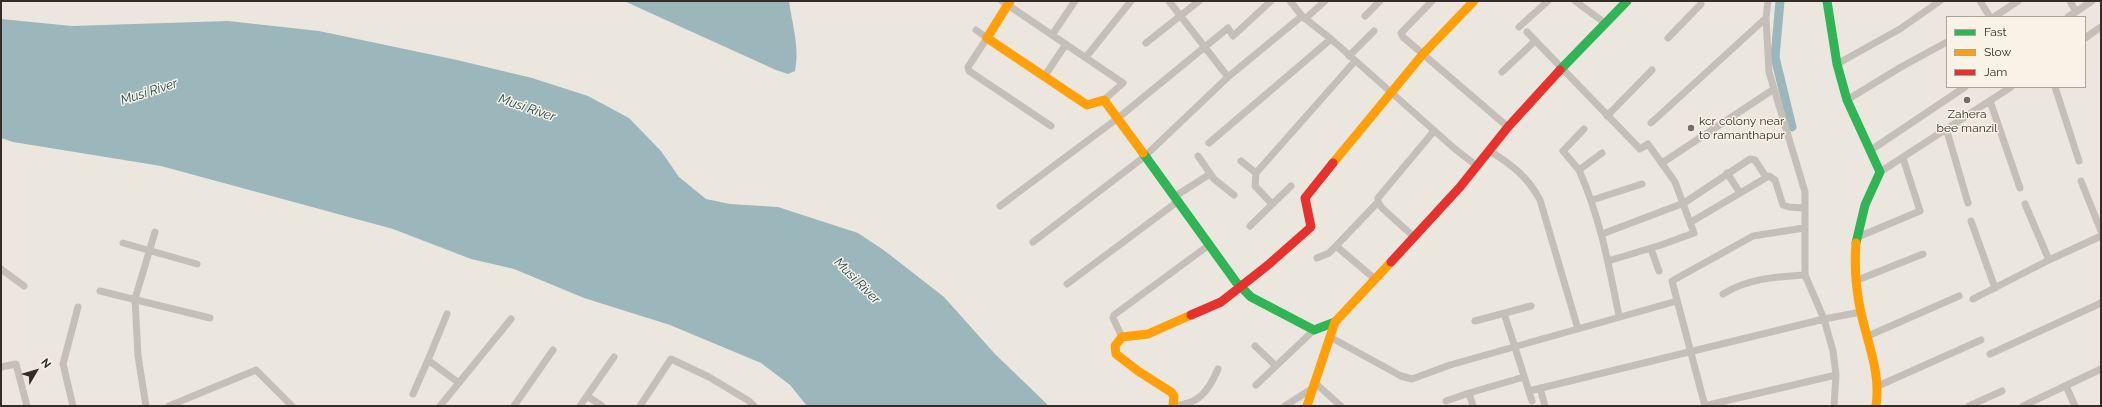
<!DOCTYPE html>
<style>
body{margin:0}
#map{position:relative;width:2102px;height:407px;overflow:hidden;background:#ebe7df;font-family:Raleway,sans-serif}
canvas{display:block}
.frame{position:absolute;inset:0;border:2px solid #342d27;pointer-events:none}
.legend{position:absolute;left:1946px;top:16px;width:140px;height:72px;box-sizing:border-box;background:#f8f3e6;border:1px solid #aaa49a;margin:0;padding:5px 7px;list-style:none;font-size:12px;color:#342d27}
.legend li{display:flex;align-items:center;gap:8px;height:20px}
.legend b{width:20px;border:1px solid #aaa49a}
.north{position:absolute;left:16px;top:351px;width:40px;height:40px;-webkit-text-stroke:3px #f8f3e6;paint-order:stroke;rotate:52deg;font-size:11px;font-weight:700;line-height:16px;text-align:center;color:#342d27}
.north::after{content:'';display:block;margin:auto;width:14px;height:18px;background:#342d27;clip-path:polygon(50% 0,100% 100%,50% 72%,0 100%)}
</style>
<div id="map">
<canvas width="2102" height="407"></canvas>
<div class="frame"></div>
<ul class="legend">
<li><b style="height:5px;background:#30b455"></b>Fast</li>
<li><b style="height:5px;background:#ff9f0a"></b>Slow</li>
<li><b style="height:5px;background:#e5322d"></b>Jam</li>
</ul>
<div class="north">N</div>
</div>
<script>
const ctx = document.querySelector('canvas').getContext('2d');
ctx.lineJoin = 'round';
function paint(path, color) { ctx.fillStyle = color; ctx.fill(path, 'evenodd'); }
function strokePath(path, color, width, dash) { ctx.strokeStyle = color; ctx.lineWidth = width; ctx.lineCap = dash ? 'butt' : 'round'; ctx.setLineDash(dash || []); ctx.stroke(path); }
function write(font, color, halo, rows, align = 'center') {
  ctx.font = font + ' Raleway,sans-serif'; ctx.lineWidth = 3; ctx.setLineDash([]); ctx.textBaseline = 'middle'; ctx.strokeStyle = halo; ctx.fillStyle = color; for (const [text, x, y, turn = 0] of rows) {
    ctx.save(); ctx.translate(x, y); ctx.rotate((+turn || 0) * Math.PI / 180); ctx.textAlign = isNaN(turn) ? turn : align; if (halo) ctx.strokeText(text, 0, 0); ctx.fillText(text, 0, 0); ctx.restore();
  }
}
paint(new Path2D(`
 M624,1H789C792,23 800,49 795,71L788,74L776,70Z
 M1,19L72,26L228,21L319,31L457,60L532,78L588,96L629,118L661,151L679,177L706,199L730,204L778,207L858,233L885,251L944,297L995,354L1049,406H807L790,385L761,363L670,325L584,298L514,269L471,259L393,229L161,166L13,142L1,138Z`), '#9cb7bb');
strokePath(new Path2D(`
 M1780,1L1775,57L1792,127`), '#9cb7bb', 9);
strokePath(new Path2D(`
 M1002,1L1123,83L1104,100
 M1290,1L1302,16L1331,39L1455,149L1477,166
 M1432,1L1401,33L1403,37L1508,127
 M1575,1L1605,23
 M1768,1L1766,18L1769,72L1805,192V275L1824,319L1833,351L1836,375L1834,406
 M1980,1L1990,17
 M2070,1L2076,12
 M1365,16L1380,1
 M1994,17L2018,1
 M2068,17L2092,1
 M1305,19L1325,1
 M1519,27L1548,1
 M976,30L987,38L968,67L969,71L1051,126
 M1527,32L1640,149L1648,144L1675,182L1694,233L1661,245L1608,261
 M1052,35L1075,1
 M1668,38L1701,4
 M2085,38L2101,27
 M1146,43L1199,1
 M1349,56L1374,31
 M1086,57L1131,1
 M1837,64L1900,29L1940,1
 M1502,72L1535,41
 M1044,77L1066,44
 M1228,77L1302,16
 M2055,87L2079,161
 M1847,100L1901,67L1947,42
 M1990,101L2020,188
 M1607,116L1652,70
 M1651,123L1766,18
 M1946,128L1968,203
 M1209,143L1331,39
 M1871,150L1965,87
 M1490,151C1512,165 1528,177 1540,200L1578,329
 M1602,153L1579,170C1600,217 1609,266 1619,316
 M1198,156L1214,179L1234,195
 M1241,161L1256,173L1255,186L1272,204
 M1662,163L1774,89
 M1579,170L1563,151L1584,129
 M1880,172L2011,87
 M1256,173L1355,61
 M1727,173L1740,193
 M2081,181L2101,231
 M1174,197L1210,174
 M1592,200L1642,184
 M2025,204L2049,260
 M1000,206L1118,118L1228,28L1233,36L1271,1
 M1971,221L1995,288
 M1691,222L1769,176L1775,180L1783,205L1789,207L1804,208
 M1250,226L1291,186
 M1602,234L1684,203L1750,159L1755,160L1766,177
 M1414,237L1382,208L1378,202V198L1434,131
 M1858,237L1920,211L1903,158
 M1033,242L1144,157L1228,77L1169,1
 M123,243L197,264
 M1336,246L1375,279
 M1651,249L1659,271
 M1317,258L1329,253L1336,246L1378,202
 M1,269L24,286
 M1855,281L1923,254
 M1067,284L1177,202
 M100,291L210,318
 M1723,294C1749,278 1776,277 1805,275
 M1973,299L2049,260L2101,236
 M1504,313L1532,401
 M447,314L428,360L459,383
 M1475,321L1531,306
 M1868,336L1959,296
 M1122,337L1113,318L1114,315L1209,245
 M1330,337L1401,376L1412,379L1450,365L1677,301
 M1255,346L1276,366
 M1990,354L2101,303
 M1,367L16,364L27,406
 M1314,382L1341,406
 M1256,385L1314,330
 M1878,386L1981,340
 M2066,386L2075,406
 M1540,388L1545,406
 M1529,391L1824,319L1861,312
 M1469,393L1524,377
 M413,394L428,360
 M587,396L602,406
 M1446,401L1469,393L1473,406
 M73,406L63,364L78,307
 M146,406L138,356L135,299L155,232
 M169,406L256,370L292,406
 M440,406L511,319
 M514,406L553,350
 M580,406L614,357
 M640,406L671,359L709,377L749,401L754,406
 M1173,406C1199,404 1208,392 1218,369
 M1285,406L1313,388
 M1704,406L1836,375
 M1705,406L1672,281L1753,236L1804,228
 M1969,406L2002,391
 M2023,406L2101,369`), '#c4bfb8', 7);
strokePath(new Path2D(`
 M1827,1L1837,64L1847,100L1880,172L1865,205L1856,243
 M1560,70L1627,1
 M1143,153L1236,282L1251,297L1314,330L1335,322`), '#30b455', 9);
strokePath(new Path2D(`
 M1010,1L987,38L1087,105L1104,100L1143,153
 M1333,163L1423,54L1474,1
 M1856,243C1854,267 1856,290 1861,313C1868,344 1881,374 1876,406
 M1173,406L1174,396L1171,392L1138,371L1116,354L1115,346L1122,337L1148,334L1191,315
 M1307,406L1335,322L1391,262`), '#ff9f0a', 9);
strokePath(new Path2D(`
 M1391,262L1460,187L1508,127L1560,70
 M1191,315L1221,302L1268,265L1311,227L1305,198L1333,163`), '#e5322d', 9);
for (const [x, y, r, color] of [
 [1967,100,4,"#746e67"],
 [1691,128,4,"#746e67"]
]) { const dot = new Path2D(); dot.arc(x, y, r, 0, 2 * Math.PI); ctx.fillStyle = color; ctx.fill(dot); strokePath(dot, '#f8f3e6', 1.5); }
write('12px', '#342d27', '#f8f3e6', [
 ["Zahera",1967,114],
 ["bee manzil",1967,128],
 ["kcr colony near",1699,121,"left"],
 ["to ramanthapur",1699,135,"left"]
]);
write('italic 13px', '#1e4754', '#f8f3e6', [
 ["Musi River",149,92,-18],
 ["Musi River",527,108,19],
 ["Musi River",857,281,45]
]);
</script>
